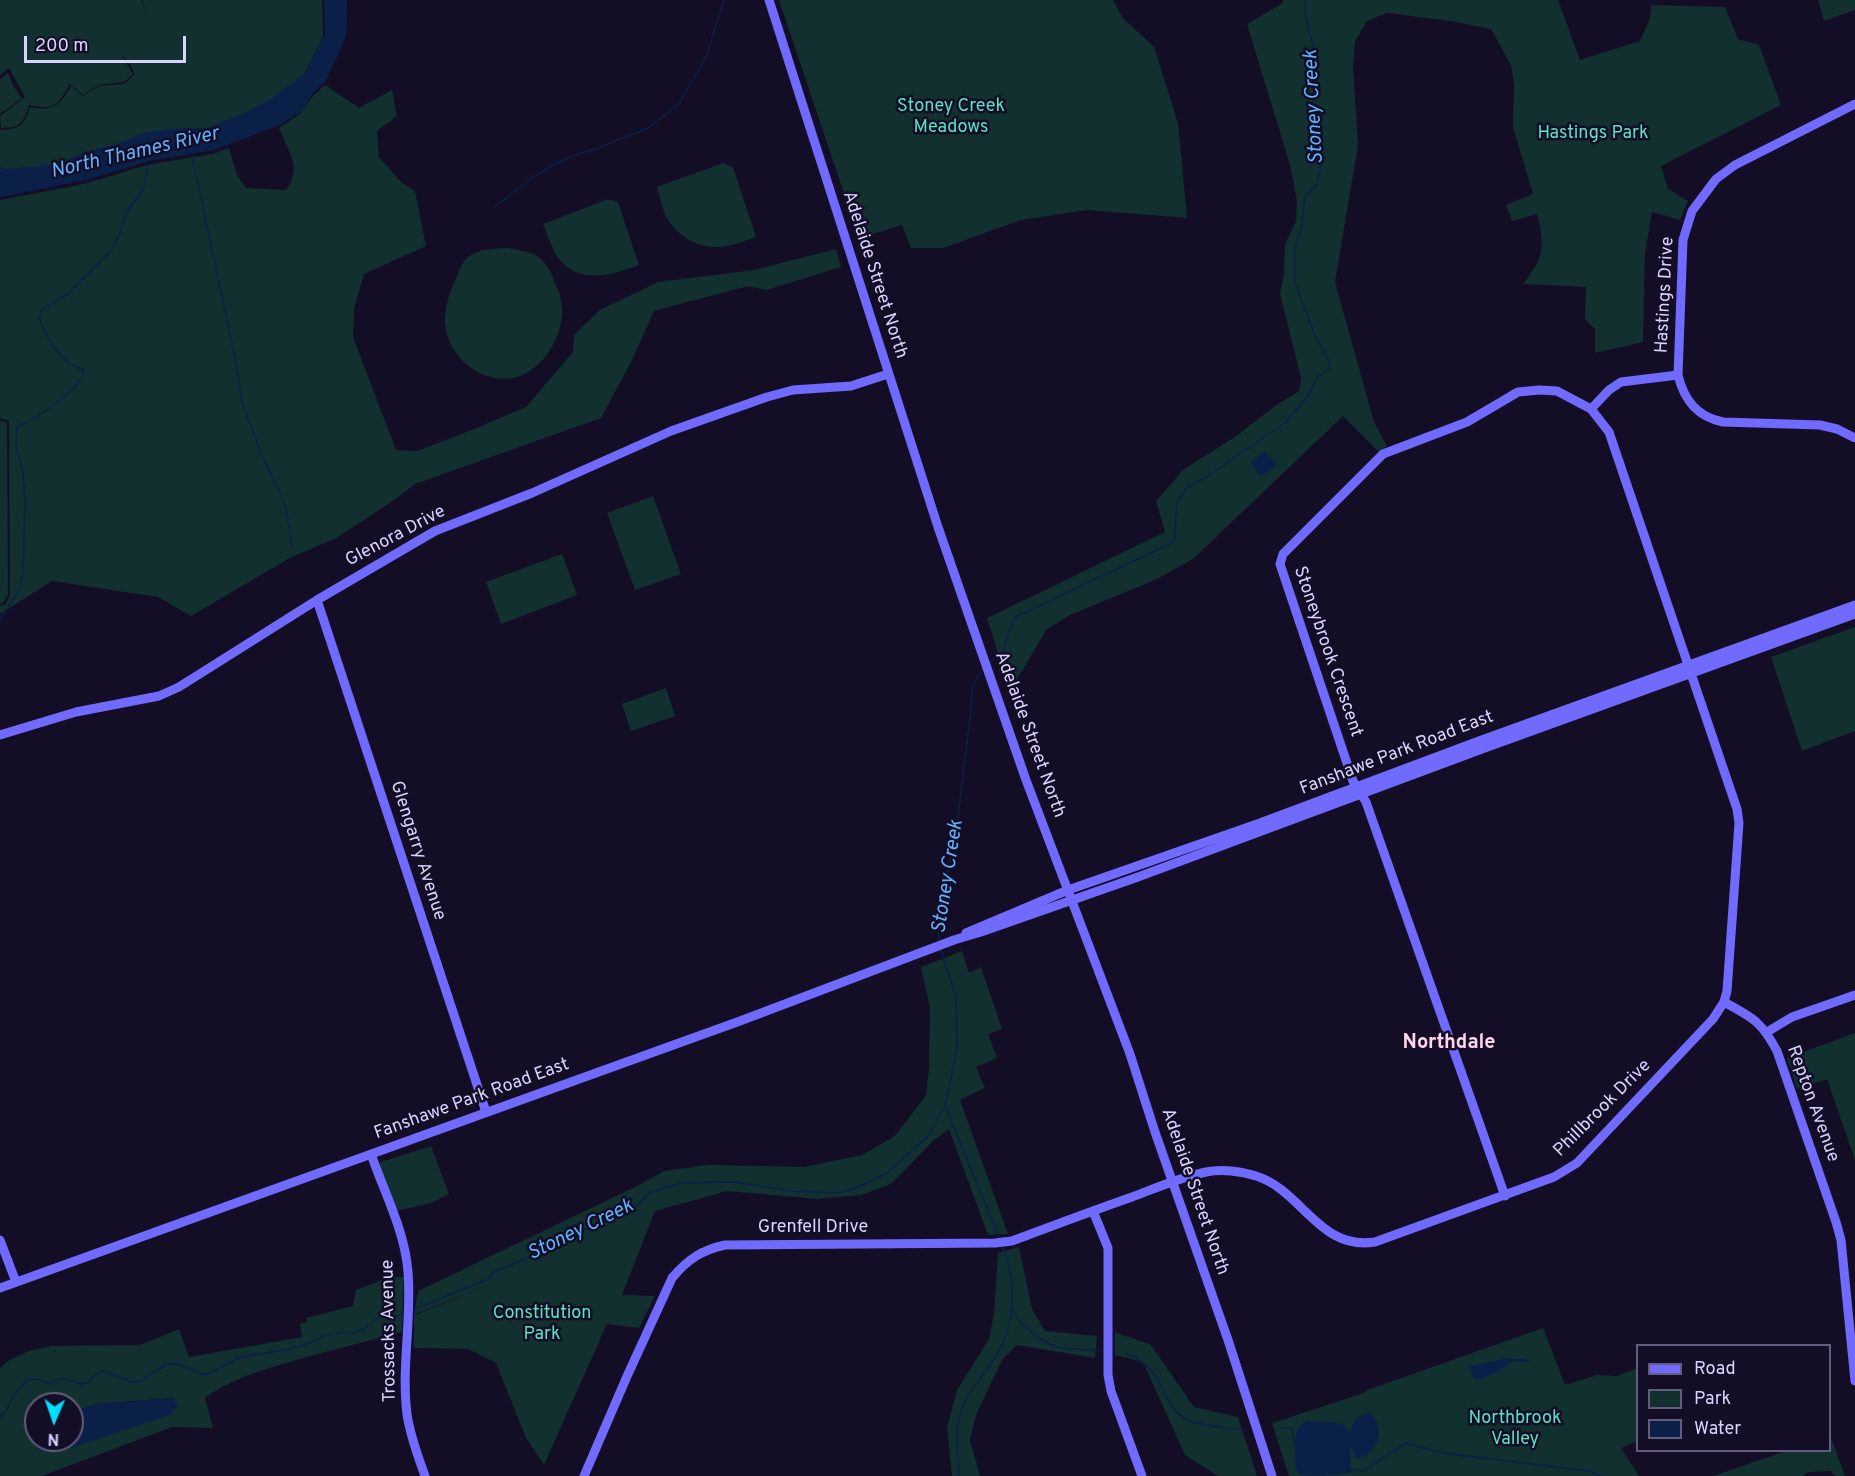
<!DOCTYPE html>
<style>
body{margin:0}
#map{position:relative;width:1855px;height:1476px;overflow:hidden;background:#130e25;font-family:Overpass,sans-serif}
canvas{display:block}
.legend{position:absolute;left:1636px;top:1344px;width:195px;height:108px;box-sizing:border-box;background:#130e25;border:2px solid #625d7c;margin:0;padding:8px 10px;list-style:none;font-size:18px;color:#d9d3ff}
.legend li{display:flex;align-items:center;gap:12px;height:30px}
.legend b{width:30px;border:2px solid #625d7c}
.north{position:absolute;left:24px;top:1392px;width:60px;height:60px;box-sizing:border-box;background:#130e25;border:2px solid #625d7c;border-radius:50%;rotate:182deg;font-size:16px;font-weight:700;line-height:24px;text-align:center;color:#d9d3ff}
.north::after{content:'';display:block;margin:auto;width:21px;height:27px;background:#00defe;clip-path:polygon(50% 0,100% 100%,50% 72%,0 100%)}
.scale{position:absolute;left:24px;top:36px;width:162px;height:27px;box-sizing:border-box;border:3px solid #d9d3ff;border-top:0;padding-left:8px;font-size:18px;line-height:21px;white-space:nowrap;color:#d9d3ff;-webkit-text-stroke:4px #130e25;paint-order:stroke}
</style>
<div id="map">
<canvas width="1855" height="1476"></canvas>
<ul class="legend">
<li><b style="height:8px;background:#716aff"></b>Road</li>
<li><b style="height:16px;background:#11302f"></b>Park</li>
<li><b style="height:16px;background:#0b2048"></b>Water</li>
</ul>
<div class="north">N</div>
<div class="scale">200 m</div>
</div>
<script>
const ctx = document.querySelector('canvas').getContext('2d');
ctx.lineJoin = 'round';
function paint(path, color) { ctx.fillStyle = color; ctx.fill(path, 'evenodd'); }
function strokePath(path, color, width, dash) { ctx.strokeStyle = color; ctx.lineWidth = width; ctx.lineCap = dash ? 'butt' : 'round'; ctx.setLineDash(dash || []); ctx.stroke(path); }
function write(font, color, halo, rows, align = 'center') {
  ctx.font = font + ' Overpass,sans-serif'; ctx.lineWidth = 5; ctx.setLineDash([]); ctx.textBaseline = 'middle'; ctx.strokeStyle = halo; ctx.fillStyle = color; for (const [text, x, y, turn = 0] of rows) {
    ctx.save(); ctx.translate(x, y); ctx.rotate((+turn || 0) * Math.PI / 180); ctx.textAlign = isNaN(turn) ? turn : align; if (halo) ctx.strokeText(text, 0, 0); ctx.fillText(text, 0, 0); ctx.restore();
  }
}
paint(new Path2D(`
 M0,0H141L148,18L142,0H322L323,37L303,76L268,103L215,127L113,147L55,166L0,170V130C21,128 23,127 30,107C54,112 60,105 71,86L83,96L99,86L124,84L135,74L129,63L120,52L133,74L124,82L99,85L83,95L70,84C58,105 55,111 29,105C22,125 21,127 1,128L0,116L25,97L9,68L0,75Z
 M779,0H1113L1123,18L1154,47L1178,123L1187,218L1087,210L1021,220L943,248H911L902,225L859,238Z
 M1283,0H1558L1580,60L1640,41L1650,19L1651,5L1725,7L1738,39L1759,45L1781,105L1661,166L1668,189L1688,201L1680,220L1652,212L1645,254L1643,342L1595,353V329L1585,319L1586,287L1523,284C1544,259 1545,245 1537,214L1512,221L1506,205L1533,194L1513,127L1514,84L1511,65L1491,29L1451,21L1387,13L1367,21L1355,42L1353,66L1358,145L1335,282L1374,422L1387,446L1379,452L1343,416L1193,559L1155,580L1070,615L1047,629L1010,691L987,618L1165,532L1156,501L1184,469L1235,437L1275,406L1299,391L1301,378L1280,294L1284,272L1285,244L1296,221L1297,201L1290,165L1247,24L1283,3Z
 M1818,0H1855V10L1824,21Z
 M8,73L13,86L22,98L0,114V80Z
 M325,85L359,108L392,90L397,116L377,131L379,157L401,182L415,191L426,246L364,274L354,309L353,337L396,450L417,451L472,430L526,407L573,352L574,335L600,310L658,282L754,270L836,249L841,267L766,290L748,286L654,311L631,362L601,418L415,484L390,503L336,538L290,558L191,616L158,597L52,581L0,614V606L5,605L10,595L9,421L0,418V200L84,184L147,165L212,154L229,148L237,175L246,188L286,190C303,168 288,151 279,128L300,114L312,97Z
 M723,163L733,167L756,237C747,240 737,244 728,246C704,251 680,240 667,218C662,209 660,197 657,187Z
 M608,199L618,202L639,265C613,275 580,285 559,259C552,250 548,235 543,224Z
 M507,248C519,250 531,251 541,259C548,265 552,275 555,283C557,288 560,294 561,300C568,334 540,379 504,379C471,378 443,349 445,316C446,304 450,291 455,281C458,273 462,262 468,257C479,248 494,249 507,248Z
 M0,421L7,422L8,595L3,603L0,604Z
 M653,496L681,574L635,590L607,513Z
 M562,554L577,595L501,624L486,582Z
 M1855,627V731L1802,751L1771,657Z
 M666,688L675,716L631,731L622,704Z
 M962,951L969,973L981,967L1002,1029L988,1034L997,1058L976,1067L985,1088L960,1100L1008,1234L988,1235L949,1129L934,1140L891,1184L861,1195L817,1199L727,1191L655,1211L622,1295L655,1296L639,1328L607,1324L544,1465L526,1438L496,1363L468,1349L414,1348V1316L496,1281L414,1315L418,1291L637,1186L664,1171L708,1165L804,1167L862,1155L895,1136L926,1095L929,1069L930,1008L921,967Z
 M1855,1033V1160L1827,1079L1797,1089L1787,1058Z
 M431,1146L449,1194L431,1203L396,1211L379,1165L380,1161L381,1162Z
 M1019,1247L1032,1309L1045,1331L1097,1336L1095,1358L1017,1345L1002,1360L976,1415L970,1440L980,1476H952L947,1427L957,1390L989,1339L994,1314L998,1253Z
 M390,1277H404L402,1332C365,1342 327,1351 290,1362C259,1371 231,1379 205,1398L213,1428L172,1427L42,1476H0V1368L8,1361L29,1351L52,1346L140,1345L179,1329L189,1357L302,1337L300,1324L307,1322L306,1318L353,1306L356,1290ZM172,1398L178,1405L65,1450L37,1449L31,1437L36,1429V1404H72V1412L96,1404Z
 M1543,1328L1565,1385L1597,1375L1617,1376L1637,1368V1441L1621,1448L1639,1476H1289L1272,1423L1361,1394L1370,1389Z
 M1115,1332L1151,1345L1194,1407L1238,1417L1257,1476H1218L1185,1455L1143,1362L1115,1355Z
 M1830,1435L1845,1476H1835L1831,1471L1809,1472L1802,1476H1713L1786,1451L1830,1450Z`), '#11302f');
paint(new Path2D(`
 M324,0H347L346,36L326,81L313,93L302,111L280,125L214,150L149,161L86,180L0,197V167L6,169L39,166L43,163L46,165L57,164L88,151L115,145L144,133L178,128H206L240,115L270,100L305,73L325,34Z
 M1265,451L1277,465L1265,474H1259L1250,462Z
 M1508,1358L1526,1359L1530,1362L1514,1361L1496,1373L1481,1379L1474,1378L1470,1370L1471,1366Z
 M172,1398L178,1405L172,1414L65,1450H37L31,1437L36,1429V1440H72V1412L96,1404Z
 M1370,1413C1387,1428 1378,1455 1356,1459L1352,1447L1350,1448L1351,1472C1341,1475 1312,1476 1302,1475C1298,1474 1298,1473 1296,1469C1296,1455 1290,1427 1307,1421C1311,1420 1329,1423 1335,1423L1337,1425L1341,1423L1345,1425L1348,1431L1351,1429C1355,1418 1358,1415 1370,1413Z`), '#0b2048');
strokePath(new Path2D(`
 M192,156L235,358L242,402L261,453L286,507L292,547
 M495,207L533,177L555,164L572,156L598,148L648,128L679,104L706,57L724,0
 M0,620L20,588L23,570L25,504L23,472L16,445L17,427C34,420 82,389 84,370C61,364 45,338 39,316L44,308L68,294L113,248L121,231L125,215L145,186L147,165
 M990,662L1004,650L1008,633L1015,617L1174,542L1177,502L1188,487L1211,474L1286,422L1307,397L1318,377L1329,369V361L1316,338L1295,283V245L1301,231L1305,196L1317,185L1322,159L1321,139L1313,113V47L1305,13V0
 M939,941L938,924L958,816L971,710L972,688L982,669
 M945,1106L999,1237
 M1012,1307C1014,1316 1018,1320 1025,1326C1051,1352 1064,1349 1099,1350
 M413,1310L488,1279L495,1271L507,1267L542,1251L559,1239L610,1220L639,1204L649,1193L682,1183L734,1182L792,1191L840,1193L856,1188L887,1173L929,1135L945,1105L950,1085L957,1043L956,996L940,948
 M1126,1353C1136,1358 1149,1365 1155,1375C1164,1390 1169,1408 1184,1418C1194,1425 1232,1429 1244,1430
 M0,1417L7,1410L13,1396L27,1380L38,1379L50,1384L61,1378L81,1384L88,1383L94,1376L104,1371L131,1382L141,1381L167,1364H177L205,1375L241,1357L290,1349L307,1344L324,1336L345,1332L354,1333L364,1329L379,1317L391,1318L403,1314
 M1283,1428H1292L1296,1449
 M1350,1469L1363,1471L1406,1443L1442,1453L1590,1471L1601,1476
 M959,1476C959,1456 954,1431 961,1412C969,1387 991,1369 1002,1346C1016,1316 1015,1278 1003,1247`), '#0b2048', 1.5);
strokePath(new Path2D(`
 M769,0L938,527L1026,780L1130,1054L1155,1132L1228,1340L1272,1476
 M1855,104L1735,165L1716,179L1692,211L1683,240L1678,375C1684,400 1697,417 1723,422L1820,425L1837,429L1855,438
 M1591,409L1609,390L1621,382L1678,375
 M317,600L486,1112
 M0,735L76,712L159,696L179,687L317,600L435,531L532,493L671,431L767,397L793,390L851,386L888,374
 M966,933L1068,890L1260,823L1479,741L1855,605
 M1724,1002C1753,1018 1761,1021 1777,1051L1836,1222L1841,1240L1855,1381
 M1767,1032L1792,1017L1855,995
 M371,1154C384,1192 405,1231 408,1272C412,1319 401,1367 407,1414C410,1436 418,1456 425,1476
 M1093,1211L1108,1248V1375L1111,1391L1142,1476
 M0,1240L16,1282
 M0,1288L740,1021L954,940L981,932L1138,877L1482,749L1855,614
 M584,1476L628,1374L672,1278C688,1259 702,1250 725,1245L995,1243L1012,1241C1052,1226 1092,1211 1132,1197C1156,1188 1181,1177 1206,1172C1221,1169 1241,1171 1256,1176C1302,1190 1319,1251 1375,1242L1554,1177L1577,1163L1713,1019L1724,1002L1727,991L1739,823L1737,809L1609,432L1591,409L1557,391L1539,390L1518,392L1467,422L1383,454L1283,554L1280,564L1353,781L1366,802L1505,1196`), '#716aff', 9);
write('18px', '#5be2c4', '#130e25', [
 ["Stoney Creek",951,107],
 ["Meadows",951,128],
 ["Hastings Park",1593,134],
 ["Constitution",542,1314],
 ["Park",542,1335],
 ["Northbrook",1515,1419],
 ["Valley",1515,1440]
]);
write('18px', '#d9d3ff', '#130e25', [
 ["Adelaide Street North",874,275,72],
 ["Hastings Drive",1666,295,-87],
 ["Glenora Drive",396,537,-28],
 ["Stoneybrook Crescent",1327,652,71],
 ["Adelaide Street North",1029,735,70],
 ["Fanshawe Park Road East",1397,754,-21],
 ["Glengarry Avenue",417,851,72],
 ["Fanshawe Park Road East",472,1100,-20],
 ["Repton Avenue",1812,1104,70],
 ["Phillbrook Drive",1603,1109,-45],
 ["Adelaide Street North",1194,1192,71],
 ["Grenfell Drive",813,1228],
 ["Trossacks Avenue",390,1331,-91]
]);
write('italic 20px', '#61b2ff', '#130e25', [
 ["Stoney Creek",1315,107,-93],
 ["North Thames River",135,154,-13],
 ["Stoney Creek",949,877,-81],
 ["Stoney Creek",581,1231,-26]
]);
write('bold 20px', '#ffd5ee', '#130e25', [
 ["Northdale",1449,1044]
]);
</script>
